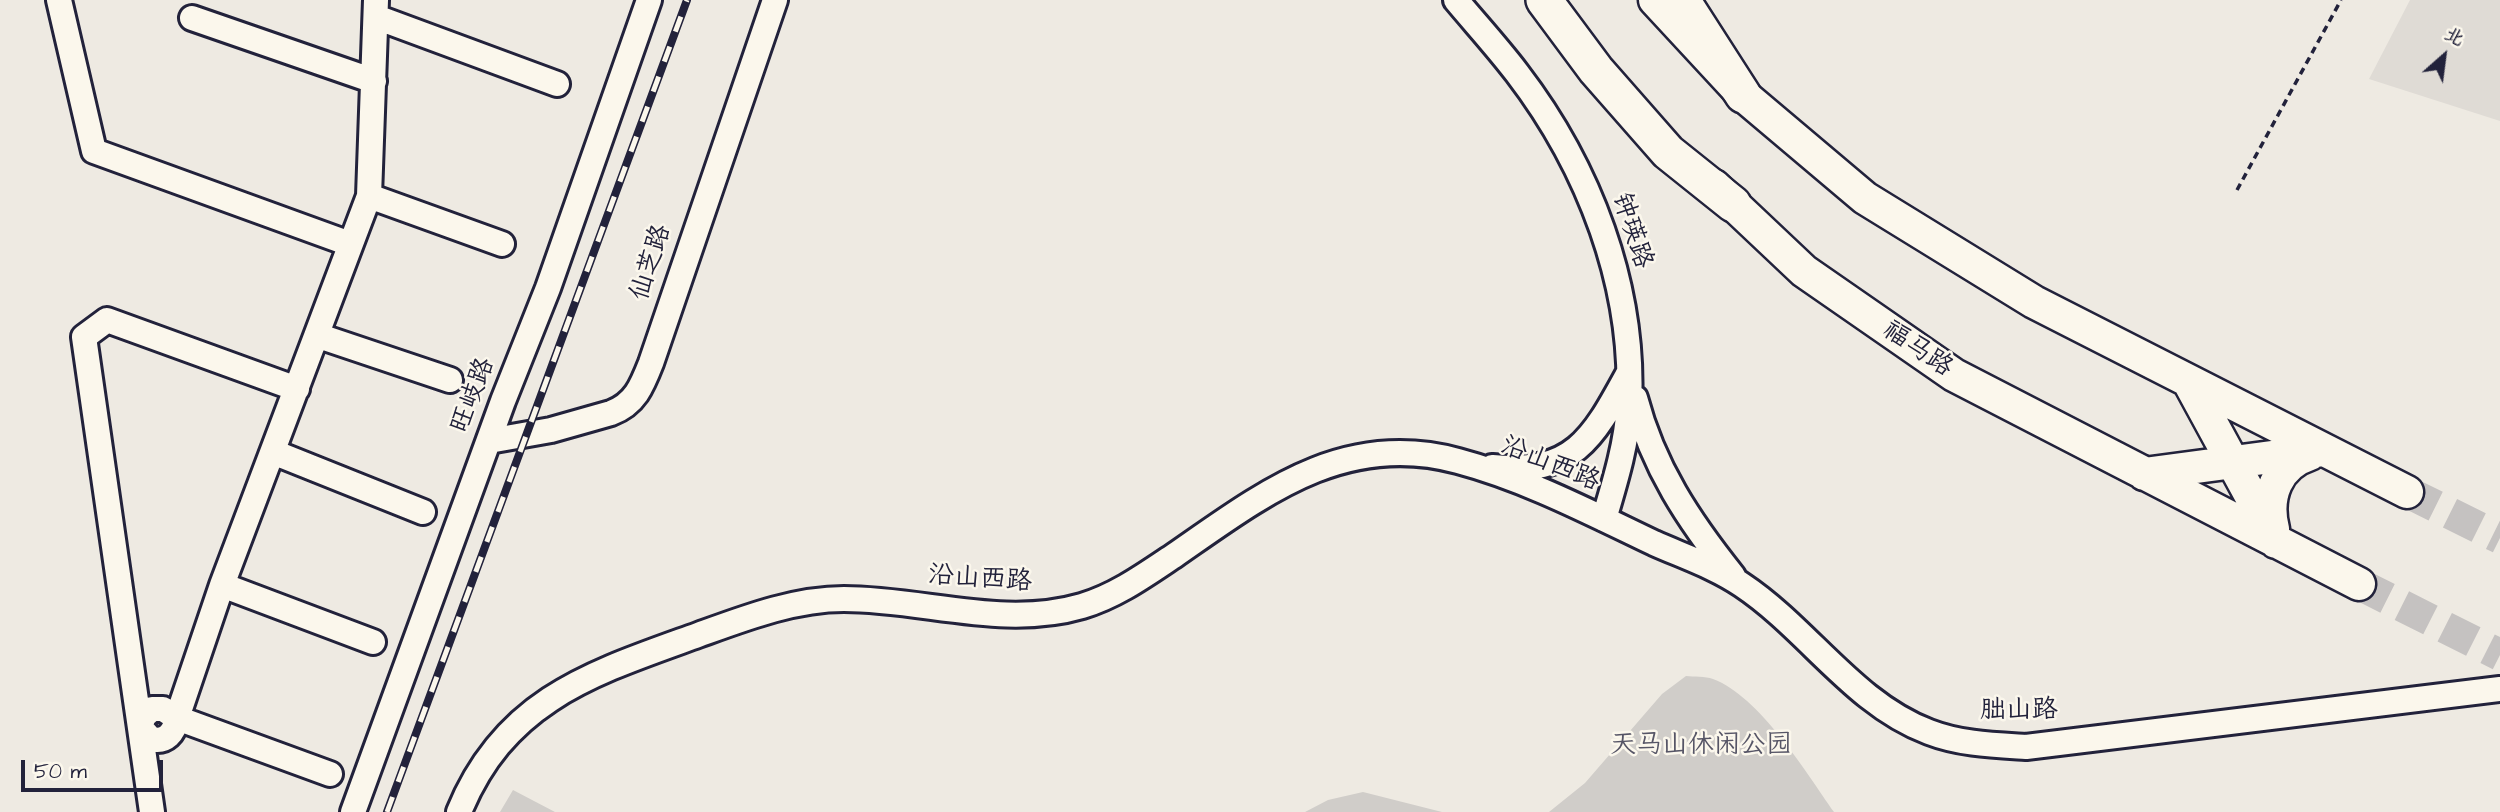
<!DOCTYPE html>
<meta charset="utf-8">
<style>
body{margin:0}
#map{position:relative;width:2500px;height:812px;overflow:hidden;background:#eeeae2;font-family:"Architects Daughter","LXGW WenKai TC",sans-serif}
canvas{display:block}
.north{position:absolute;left:2409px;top:21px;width:70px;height:70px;-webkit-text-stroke:5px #fbf7ec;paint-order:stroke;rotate:28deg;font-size:19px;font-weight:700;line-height:28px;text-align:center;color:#22223b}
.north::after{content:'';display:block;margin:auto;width:24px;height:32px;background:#22223b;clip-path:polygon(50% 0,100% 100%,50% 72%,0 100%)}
.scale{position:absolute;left:21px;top:760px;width:142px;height:32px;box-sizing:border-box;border:4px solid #22223b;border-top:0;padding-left:9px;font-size:21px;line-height:24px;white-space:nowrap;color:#22223b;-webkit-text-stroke:5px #fbf7ec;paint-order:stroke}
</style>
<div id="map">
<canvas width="2500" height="812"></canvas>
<div class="north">北</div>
<div class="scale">50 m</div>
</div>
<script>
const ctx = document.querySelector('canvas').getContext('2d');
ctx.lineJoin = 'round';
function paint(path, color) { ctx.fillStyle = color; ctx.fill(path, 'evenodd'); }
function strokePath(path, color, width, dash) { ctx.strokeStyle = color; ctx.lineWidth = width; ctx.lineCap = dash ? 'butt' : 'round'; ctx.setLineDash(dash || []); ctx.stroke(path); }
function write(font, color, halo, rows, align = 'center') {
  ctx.font = font + ' "Architects Daughter","LXGW WenKai TC",sans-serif'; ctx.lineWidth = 5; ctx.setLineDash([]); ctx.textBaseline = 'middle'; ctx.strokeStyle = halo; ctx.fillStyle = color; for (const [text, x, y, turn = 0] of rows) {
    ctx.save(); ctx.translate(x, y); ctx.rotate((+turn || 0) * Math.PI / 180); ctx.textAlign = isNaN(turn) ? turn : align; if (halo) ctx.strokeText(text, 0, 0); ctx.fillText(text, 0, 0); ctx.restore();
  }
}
paint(new Path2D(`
 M2410,0H2500V121L2369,79Z`), '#dfdbd5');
paint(new Path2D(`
 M1686,676C1694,677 1705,676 1713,679C1759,696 1806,772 1834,812H1549L1585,783L1662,694Z
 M513,790L555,812H500Z
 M1363,792L1442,812H1305L1328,800Z`), '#d0cdc9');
strokePath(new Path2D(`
 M2407,492L2500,538
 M2359,584L2500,655`), '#c5c2c1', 32, [32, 16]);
const minor = new Path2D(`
 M59,0L94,151L350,244
 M1456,0C1476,24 1498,48 1517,73C1589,167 1635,286 1629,405C1627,443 1615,482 1604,519
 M376,17L557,84
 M192,18L374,81
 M369,196L502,244
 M319,336L450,380
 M1635,398C1653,467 1689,521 1733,576
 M489,441L551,430L611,413C635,404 642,386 651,363L775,0
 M273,452L423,512
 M1492,467C1574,475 1593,438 1628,374
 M222,585L373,642
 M152,709H163L177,718C174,733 166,743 151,739L140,727L144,716Z
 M330,774L177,718L222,585L369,196L376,0
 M152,812L84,337L107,320L297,389
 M353,812L503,401L548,288L649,0
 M459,812C505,699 593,673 698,635C745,618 794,599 844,599C924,599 1003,629 1082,606C1116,596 1145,575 1175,555C1263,494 1344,430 1458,461C1526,479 1591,513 1654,543C1683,556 1716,567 1742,585C1808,629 1854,704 1929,732C1960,744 1993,745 2026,747L2500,689`);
const major = new Path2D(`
 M1655,0L1743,95L1865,198L2034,302L2407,492
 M1714,186L1804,271L1954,375L2359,584
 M2189,382L2276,542
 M2144,474L2324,450
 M2273,529C2265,497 2276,465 2310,454`);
const highway = new Path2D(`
 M1544,0L1596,70L1668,152L1733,204
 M1682,0L1743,95`);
strokePath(minor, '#22223b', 30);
strokePath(major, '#22223b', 37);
strokePath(highway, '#22223b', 40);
strokePath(new Path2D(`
 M2237,190L2341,0`), '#22223b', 3.5, [7, 5]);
strokePath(minor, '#fbf7ec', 24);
strokePath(major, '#fbf7ec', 32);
strokePath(highway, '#fbf7ec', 35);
const rail = new Path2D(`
 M387,812L687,0`);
strokePath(rail, '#22223b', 8);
strokePath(rail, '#fbf7ec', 5, [16]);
write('26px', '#22223b', '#fbf7ec', [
 ["钟瑛路",1631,231,72],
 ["仙芝路",652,263,-72],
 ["福马路",1917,350,34],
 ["旺岐路",474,396,-69],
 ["沿山西路",1550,465,22],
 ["沿山西路",980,580,4],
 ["胐山路",2019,712]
]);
write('26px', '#565566', '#fbf7ec', [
 ["天马山休闲公园",1701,747]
]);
</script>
